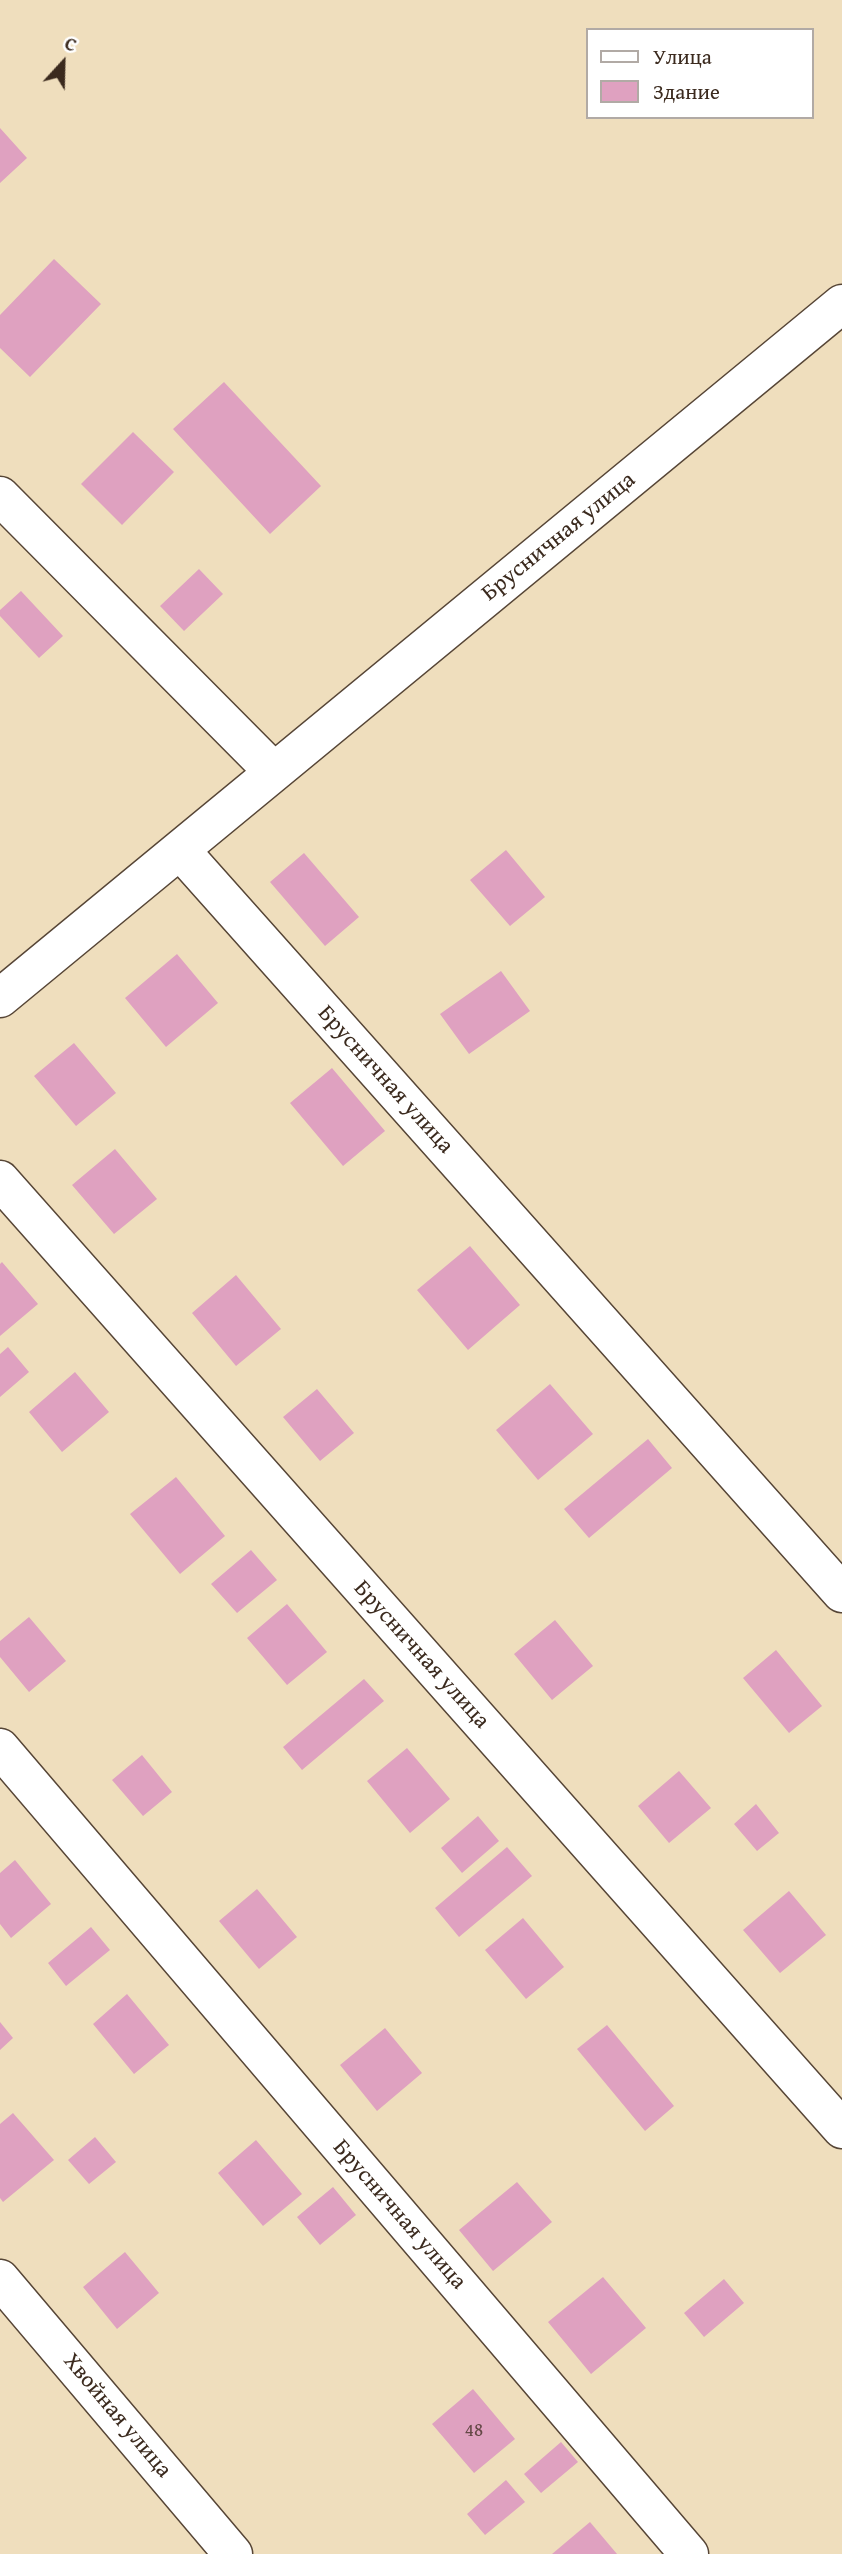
<!DOCTYPE html>
<meta charset="utf-8">
<style>
body{margin:0}
#map{position:relative;width:842px;height:2554px;overflow:hidden;background:#efdebd;font-family:"Gentium Book Plus",serif}
canvas{display:block}
.legend{position:absolute;left:586px;top:28px;width:228px;height:91px;box-sizing:border-box;background:#fff;border:2px solid #b1aaa5;margin:0;padding:9px 12px;list-style:none;font-size:21px;color:#3b2a1e}
.legend li{display:flex;align-items:center;gap:14px;height:35px}
.legend b{width:35px;border:2px solid #b1aaa5}
.north{position:absolute;left:28px;top:28px;width:70px;height:70px;-webkit-text-stroke:5px #fff;paint-order:stroke;rotate:22deg;font-size:19px;font-weight:700;line-height:28px;text-align:center;color:#3b2a1e}
.north::after{content:'';display:block;margin:auto;width:24px;height:32px;background:#3b2a1e;clip-path:polygon(50% 0,100% 100%,50% 72%,0 100%)}
</style>
<div id="map">
<canvas width="842" height="2554"></canvas>
<ul class="legend">
<li><b style="height:9px;background:#fff"></b>Улица</li>
<li><b style="height:19px;background:#dfa1c0"></b>Здание</li>
</ul>
<div class="north">С</div>
</div>
<script>
const ctx = document.querySelector('canvas').getContext('2d');
ctx.lineJoin = 'round';
function paint(path, color) { ctx.fillStyle = color; ctx.fill(path, 'evenodd'); }
function strokePath(path, color, width, dash) { ctx.strokeStyle = color; ctx.lineWidth = width; ctx.lineCap = dash ? 'butt' : 'round'; ctx.setLineDash(dash || []); ctx.stroke(path); }
function write(font, color, halo, rows, align = 'center') {
  ctx.font = font + ' "Gentium Book Plus",serif'; ctx.lineWidth = 5; ctx.setLineDash([]); ctx.textBaseline = 'middle'; ctx.strokeStyle = halo; ctx.fillStyle = color; for (const [text, x, y, turn = 0] of rows) {
    ctx.save(); ctx.translate(x, y); ctx.rotate((+turn || 0) * Math.PI / 180); ctx.textAlign = isNaN(turn) ? turn : align; if (halo) ctx.strokeText(text, 0, 0); ctx.fillText(text, 0, 0); ctx.restore();
  }
}
paint(new Path2D(`
 M0,128L27,158L0,183Z
 M54,259L101,304L30,377L0,348V315Z
 M224,382L321,486L270,534L173,429Z
 M133,432L174,472L122,525L81,484Z
 M199,569L223,594L184,631L160,606Z
 M21,591L63,636L39,658L0,616V610Z
 M506,850L545,897L510,926L470,880Z
 M304,853L359,917L325,946L270,882Z
 M177,954L218,1003L166,1047L125,998Z
 M501,971L530,1011L469,1054L440,1014Z
 M74,1043L116,1093L76,1126L34,1076Z
 M332,1068L385,1131L343,1166L290,1103Z
 M115,1149L157,1199L114,1234L72,1185Z
 M470,1246L520,1305L468,1350L417,1290Z
 M2,1262L38,1304L0,1336V1264Z
 M236,1275L281,1329L236,1366L192,1313Z
 M8,1347L29,1372L0,1397V1354Z
 M75,1372L109,1412L62,1452L29,1412Z
 M550,1384L593,1434L538,1480L496,1430Z
 M317,1389L354,1433L320,1461L283,1417Z
 M648,1439L672,1468L589,1538L564,1509Z
 M176,1477L225,1536L180,1574L130,1514Z
 M251,1550L277,1580L237,1613L211,1584Z
 M287,1604L327,1652L287,1685L247,1638Z
 M29,1617L66,1661L29,1692L0,1657V1641Z
 M555,1620L593,1666L552,1700L514,1654Z
 M776,1650L822,1706L789,1733L743,1678Z
 M364,1679L384,1701L302,1770L283,1747Z
 M407,1748L450,1799L410,1833L367,1781Z
 M142,1755L172,1792L143,1816L112,1780Z
 M679,1771L711,1808L669,1843L638,1806Z
 M756,1804L779,1833L757,1851L734,1824Z
 M478,1816L499,1841L462,1873L441,1848Z
 M507,1847L532,1876L459,1937L435,1908Z
 M15,1860L51,1904L11,1938L0,1924V1873Z
 M257,1889L297,1937L259,1969L219,1921Z
 M789,1891L826,1935L780,1973L743,1930Z
 M523,1918L564,1967L526,1999L485,1950Z
 M91,1927L110,1950L66,1986L48,1963Z
 M127,1994L169,2045L134,2074L93,2024Z
 M0,2022L13,2038L0,2050Z
 M607,2025L674,2106L645,2131L577,2049Z
 M385,2028L422,2073L377,2111L340,2065Z
 M13,2113L54,2160L3,2202L0,2198V2124Z
 M95,2137L116,2162L89,2184L68,2160Z
 M256,2140L302,2194L263,2226L218,2173Z
 M517,2182L552,2222L493,2271L459,2230Z
 M333,2187L356,2215L320,2245L297,2217Z
 M125,2252L159,2293L117,2329L83,2287Z
 M603,2277L646,2328L591,2374L548,2322Z
 M724,2279L744,2303L704,2337L684,2313Z
 M473,2389L515,2439L474,2473L432,2424Z
 M561,2442L578,2462L541,2493L524,2474Z
 M506,2480L525,2502L485,2535L467,2514Z
 M590,2522L617,2554H552Z`), '#dfa1c0');
const minor = new Path2D(`
 M0,496L274,772
 M180,850L842,1593
 M0,998L842,304
 M0,1180L842,2129
 M0,1748L689,2554
 M0,2279L233,2554`);
strokePath(minor, '#564536', 41);
strokePath(minor, '#fff', 38);
write('19px', '#644846', null, [
 ["48",474,2431]
]);
write('23px', '#3b2a1e', '#fff', [
 ["Брусничная улица",559,537,-39],
 ["Брусничная улица",385,1080,48],
 ["Брусничная улица",421,1655,48],
 ["Брусничная улица",399,2215,49],
 ["Хвойная улица",117,2416,50]
]);
</script>
